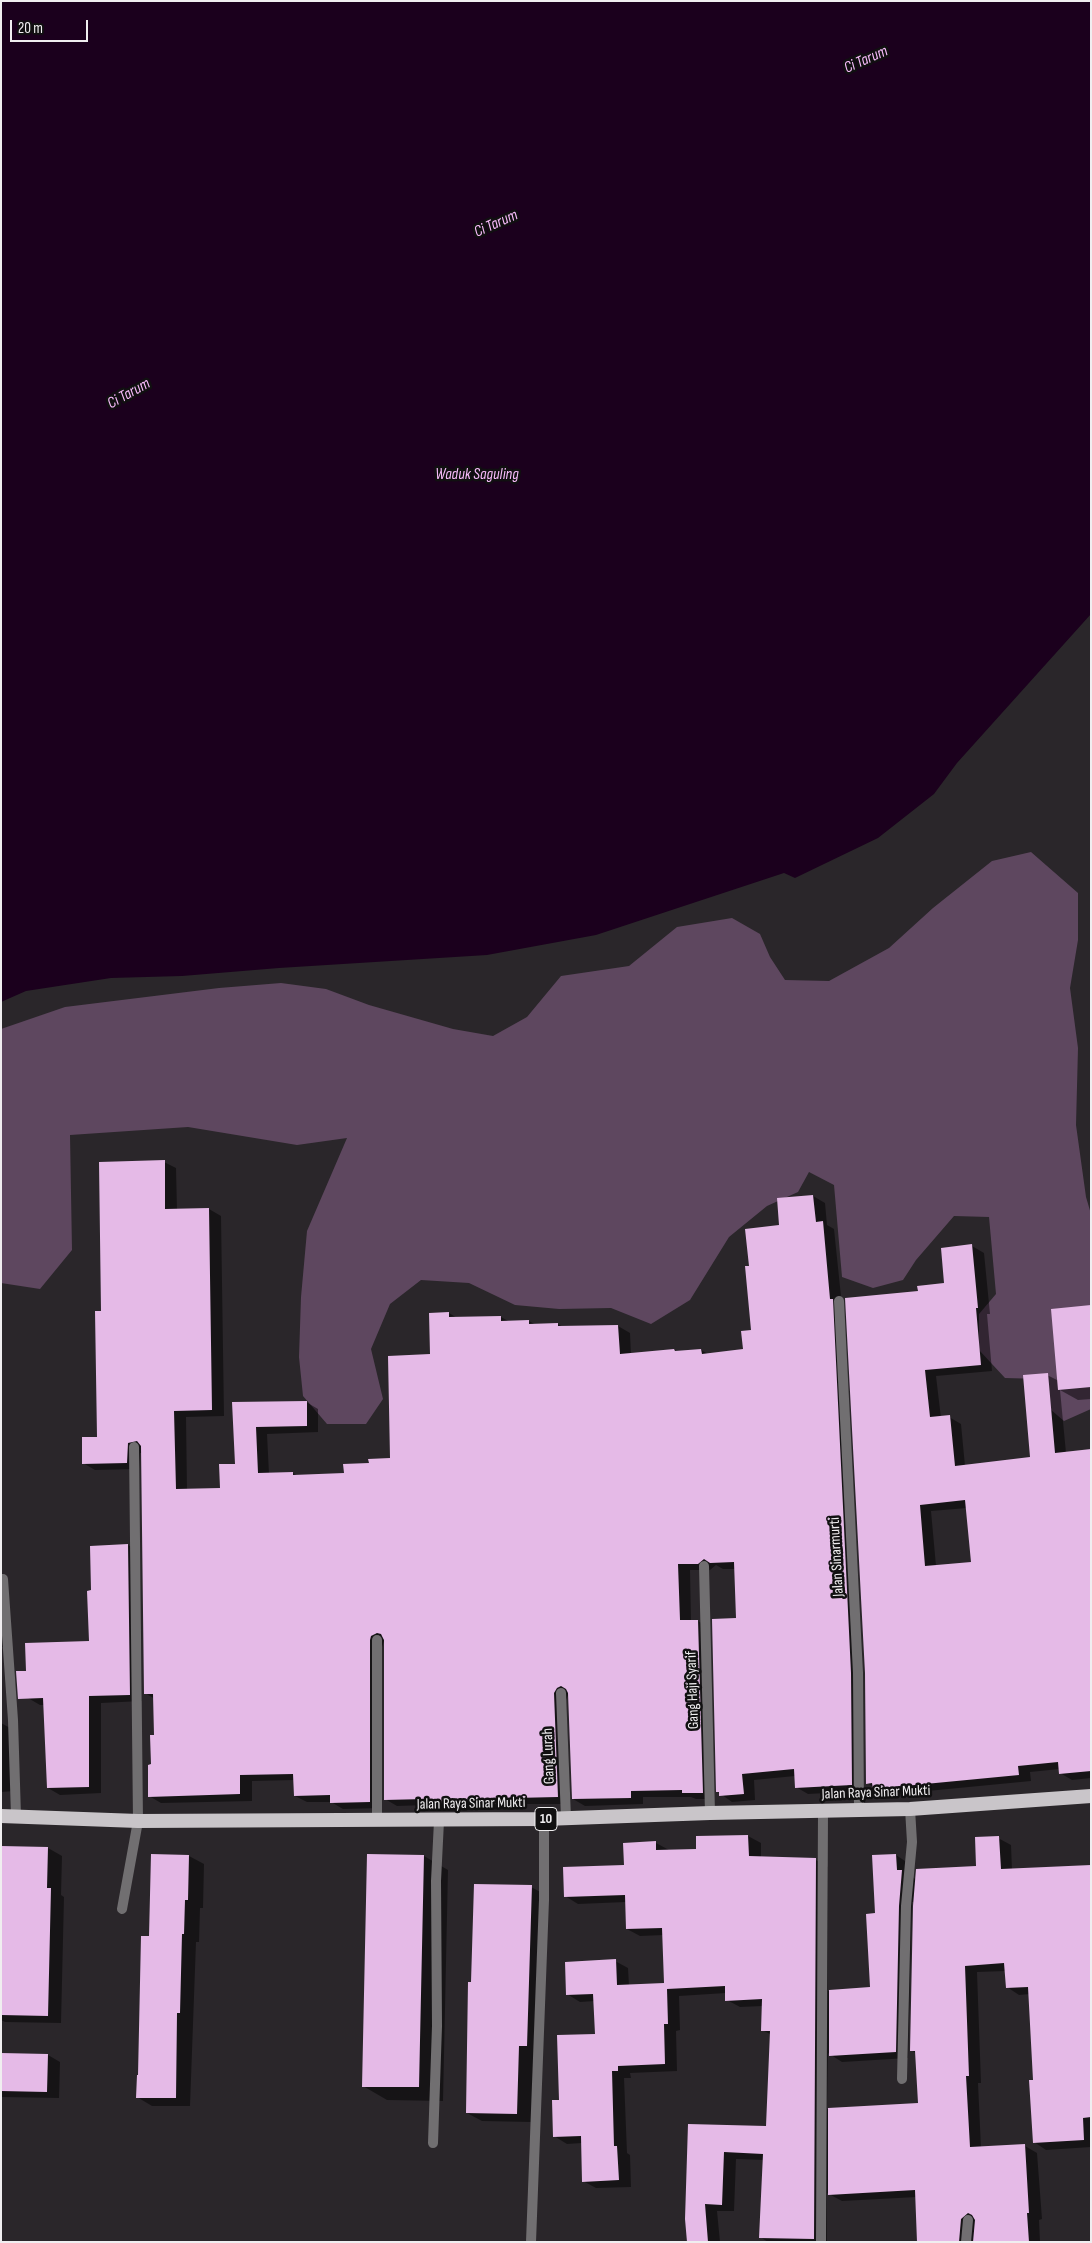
<!DOCTYPE html>
<style>
body{margin:0}
#map{position:relative;width:1092px;height:2243px;overflow:hidden;background:#2a262a;font-family:"Sofia Sans Condensed",sans-serif}
canvas{display:block}
.frame{position:absolute;inset:0;border:2px solid #f0eef0;pointer-events:none}
.scale{position:absolute;left:10px;top:20px;width:78px;height:22px;box-sizing:border-box;border:2px solid #f0eef0;border-top:0;padding-left:6px;font-size:15px;line-height:18px;white-space:nowrap;color:#f0eef0;-webkit-text-stroke:4px #111011;paint-order:stroke}
</style>
<div id="map">
<canvas width="1092" height="2243"></canvas>
<div class="frame"></div>
<div class="scale">20 m</div>
</div>
<script>
const ctx = document.querySelector('canvas').getContext('2d');
ctx.lineJoin = 'round';
function paint(path, color) { ctx.fillStyle = color; ctx.fill(path, 'evenodd'); }
function strokePath(path, color, width, dash) { ctx.strokeStyle = color; ctx.lineWidth = width; ctx.lineCap = dash ? 'butt' : 'round'; ctx.setLineDash(dash || []); ctx.stroke(path); }
function write(font, color, halo, rows, align = 'center') {
  ctx.font = font + ' "Sofia Sans Condensed",sans-serif'; ctx.lineWidth = 5; ctx.setLineDash([]); ctx.textBaseline = 'middle'; ctx.strokeStyle = halo; ctx.fillStyle = color; for (const [text, x, y, turn = 0] of rows) {
    ctx.save(); ctx.translate(x, y); ctx.rotate((+turn || 0) * Math.PI / 180); ctx.textAlign = isNaN(turn) ? turn : align; if (halo) ctx.strokeText(text, 0, 0); ctx.fillText(text, 0, 0); ctx.restore();
  }
}
paint(new Path2D(`
 M1031,852L1078,893V940L1070,988L1078,1048L1076,1125L1086,1197L1091,1214V1409L1064,1421L1044,1404L1041,1379L1005,1378L979,1350V1314L996,1294L989,1217L954,1216L916,1260L903,1280L873,1288L842,1277L834,1185L809,1172L798,1192L767,1206L729,1237L690,1300L651,1324L611,1308L559,1309L515,1305L469,1283L421,1280L390,1304L371,1349L383,1399L366,1424H327L303,1396L299,1357L301,1297L307,1231L347,1138L297,1145L188,1127L70,1135L72,1250L40,1289L1,1283V1029L65,1007L219,988L281,983L326,989L369,1005L453,1029L493,1036L527,1017L561,976L629,966L677,927L732,918L760,934L770,957L785,980L829,981L889,948L933,908L992,861Z`), '#5e475f');
paint(new Path2D(`
 M1,1H1091V614L957,763L934,794L878,838L795,878L784,873L596,935L487,955L279,968L182,976L111,978L26,991L1,1002Z`), '#1b001d');
paint(new Path2D(`
 M164,1162L176,1168L177,1210L209,1209L221,1216L224,1416L186,1417L187,1490L221,1489L236,1465L233,1404L306,1402L318,1409V1432L267,1434L269,1474L293,1473L298,1476L345,1474L391,1459L449,1313L457,1318L501,1317L510,1322L529,1321L536,1325L558,1324L563,1327L618,1326L630,1333L631,1355L674,1350L678,1352L701,1350L708,1354L744,1350L753,1331L750,1267L781,1227L778,1199L813,1196L825,1203L827,1225L834,1229L842,1306L863,1791L808,1794L796,1787L795,1776L754,1780L755,1800L732,1802L718,1792L737,1619L736,1569H723L716,1565L710,1570H690L691,1621H698L710,1628L714,1799H696L691,1797H643V1804L585,1806L573,1799L569,1693L566,1700L570,1804H526V1809L438,1811L427,1805L397,1806L385,1799V1638L382,1647V1808L343,1809L331,1802H307L295,1796V1780L252,1781V1801L161,1803L149,1796L156,1736L155,1699L145,1693L142,1453H140L139,1469L95,1470L83,1463L99,1438Z
 M972,1246L984,1253L990,1314H987L992,1371L936,1376L941,1418L949,1417L961,1424L965,1466L1032,1458L1047,1375L1059,1381L1091,1307V1399L1078,1400L1060,1390L1066,1453L1091,1450V1778L1072,1780L1060,1773V1769L1030,1772L1031,1781L886,1795L867,1783L919,1292L946,1285L942,1249ZM967,1508L972,1563L936,1566L931,1511Z
 M128,1545L140,1552L142,1701L101,1703V1793L60,1795L48,1788L44,1705H40L28,1698L90,1642L92,1592Z
 M1,1583L3,1647H1Z
 M1,1723L12,1729L14,1791L1,1792Z
 M748,1836L761,1843V1858L816,1860L828,1867V1991L871,1988L876,1914L896,1855L908,1863L909,1875L917,1880L977,1867L998,1838L1011,1845L1012,1870L1091,1867V2147L1046,2150L1034,2142V2081L1030,1994L1019,1995L1007,1987L1006,1971L977,1972L981,2083H978L981,2148L1025,2146L1037,2153L1042,2219L1039,2220L1040,2242H919L917,2197L842,2201L827,2193V2242H768L760,2237L764,2160L736,2159L734,2211H717L720,2242H688L689,2125L767,2127L772,2035L762,2030L763,2006L740,2007L727,2000L726,1993L679,1996L680,2030L676,2031L677,2071L630,2073L631,2078H624L627,2153L630,2155L631,2187L596,2188L583,2181L582,2143L567,2144L554,2136L560,2101L596,2035L595,2001L580,2002L567,1994L615,1961L628,1968L629,1986L665,1984L664,1935L640,1936L627,1929L626,1902L578,1904L565,1896L625,1866L656,1843L669,1850H698ZM912,1902H914L911,2050L917,2054L919,2104L827,2109L828,2053L842,2062L908,2058Z
 M1,1847L48,1848L62,1856L61,1895L64,1897L61,2023L5,2022L1,2020Z
 M189,1856L204,1864L203,1908H200L199,1942H196L190,2106H152L137,2097L150,1937Z
 M424,1856L448,1870L443,2101L387,2100L363,2086Z
 M531,1887L546,1895L531,2122L482,2121L467,2113L472,1983Z
 M1,2054L48,2055L60,2062L59,2098L1,2097Z`), '#0007');
paint(new Path2D(`
 M165,1160V1209L209,1208L212,1410L174,1411L176,1489L220,1488L219,1464H235L232,1402L307,1401V1426L256,1427L258,1473L293,1472V1475L344,1473L343,1464L369,1463L368,1459L390,1458L388,1356L430,1354L429,1313L449,1312V1317L501,1316V1321L529,1320V1324L558,1323V1326L618,1325L620,1354L674,1349L675,1351L701,1349L702,1354L743,1349L741,1331L751,1330L745,1266H749L745,1229L779,1225L777,1198L813,1195L816,1222L823,1221L830,1299H833L851,1673L852,1785L795,1788L794,1769L742,1774L744,1794L719,1796V1792H716L712,1619L736,1618L734,1562L710,1563L704,1559L698,1564H678L680,1620H698L703,1793H682V1790L631,1791V1798L572,1799L568,1693L566,1689L561,1686L557,1688L554,1693L558,1797L514,1798V1803L425,1805V1799L384,1800V1640L381,1634L377,1633L371,1636L370,1640V1802L330,1803V1795L294,1796L293,1774L240,1775V1794L148,1797V1765L151,1764L150,1735H154L153,1694H144L141,1446L137,1441L128,1443L127,1463L82,1464V1437H97L95,1311H101L99,1162Z
 M972,1244L978,1308H976L981,1365L925,1370L930,1417L950,1415L955,1466L1030,1457L1023,1375L1048,1373L1055,1453L1091,1449V1771L1059,1774L1058,1762L1018,1766L1019,1775L873,1789L872,1783L866,1784L865,1673L845,1298L918,1291L917,1286L944,1283L941,1248ZM965,1500L971,1562L925,1566L920,1505Z
 M1091,1305V1387L1058,1390L1051,1309Z
 M128,1544L130,1695L89,1696V1787L47,1788L43,1698L18,1699L16,1671H26L25,1643L89,1641L87,1591L91,1590L90,1546Z
 M748,1835L749,1856L816,1858L814,2239L759,2238L763,2154L724,2152L722,2205L705,2204L708,2242H687L685,2219L688,2124L766,2126L770,2031H761L762,1999L725,2001V1986L667,1989L668,2024H664L665,2064L618,2066V2071H612L614,2146H617L619,2180L582,2182L581,2136L553,2137L552,2100H559L557,2035L595,2034L593,1994L566,1995L565,1962L616,1959L617,1985L664,1983L662,1928L626,1929L625,1895L564,1897L563,1867L624,1865L623,1843L656,1841V1850L696,1849V1836Z
 M999,1836L1001,1869L1091,1865V2117L1083,2118L1084,2140L1033,2143L1029,2080H1033L1028,1987L1006,1988L1004,1963L965,1966L969,2076H966L970,2147L1025,2144L1029,2213H1027L1029,2242H973L975,2220L972,2215L968,2213L961,2219L959,2242H917L915,2190L828,2195V2108L918,2103L915,2051H910L913,1906L916,1869L976,1866L975,1837Z
 M1,1846L48,1847L47,1888H51L48,2016L1,2015Z
 M151,1854L189,1855L188,1900H185L184,1934H182L180,2013H177L176,2098H136L137,2075H138L141,1936H149Z
 M367,1854L424,1855L419,2087H362Z
 M896,1854L897,1870H902L899,1906L896,2052L829,2056V1990L870,1987L866,1914L875,1913L872,1855Z
 M474,1884L532,1885L527,2046H519L517,2114L466,2113L468,1982H471Z
 M1,2053L48,2054L47,2092L1,2091Z`), '#e5bae7');
strokePath(new Path2D(`
 M377,1821V1640`), '#716f71', 10);
strokePath(new Path2D(`
 M839,1301L858,1673L859,1811
 M704,1566L710,1813
 M3,1579L13,1720L16,1816
 M561,1693L566,1818
 M122,1909L138,1821L134,1447
 M902,2079L906,1906L912,1842L910,1809
 M433,2143L437,2026L436,1881L439,1821
 M531,2242L544,1900V1819
 M821,2242L823,1811
 M966,2242L968,2220`), '#716f71', 10);
strokePath(new Path2D(`
 M1,1816L138,1821L544,1819L710,1813L910,1809L1091,1796`), '#c9c5c9', 14);
for (const [x, y, w] of [
 [546,1819,22]
]) { const box = new Path2D(); box.roundRect(x - w / 2, y - 11.5, w, 23, 4); ctx.fillStyle = '#111011'; ctx.fill(box); strokePath(box, '#f0eef0', 1); }
write('bold 14px', '#f0eef0', null, [
 ["10",546,1819]
]);
write('15px', '#f0eef0', '#111011', [
 ["Jalan Sinarmurti",837,1557,-93],
 ["Gang Haji Syarif",693,1690,-92],
 ["Gang Lurah",549,1756,-92],
 ["Jalan Raya Sinar Mukti",876,1793,-2],
 ["Jalan Raya Sinar Mukti",471,1804,-1]
]);
write('italic 16px', '#f8bcfb', '#111011', [
 ["Ci Tarum",866,60,-24],
 ["Ci Tarum",496,224,-24],
 ["Ci Tarum",129,394,-29],
 ["Waduk Saguling",477,475]
]);
</script>
